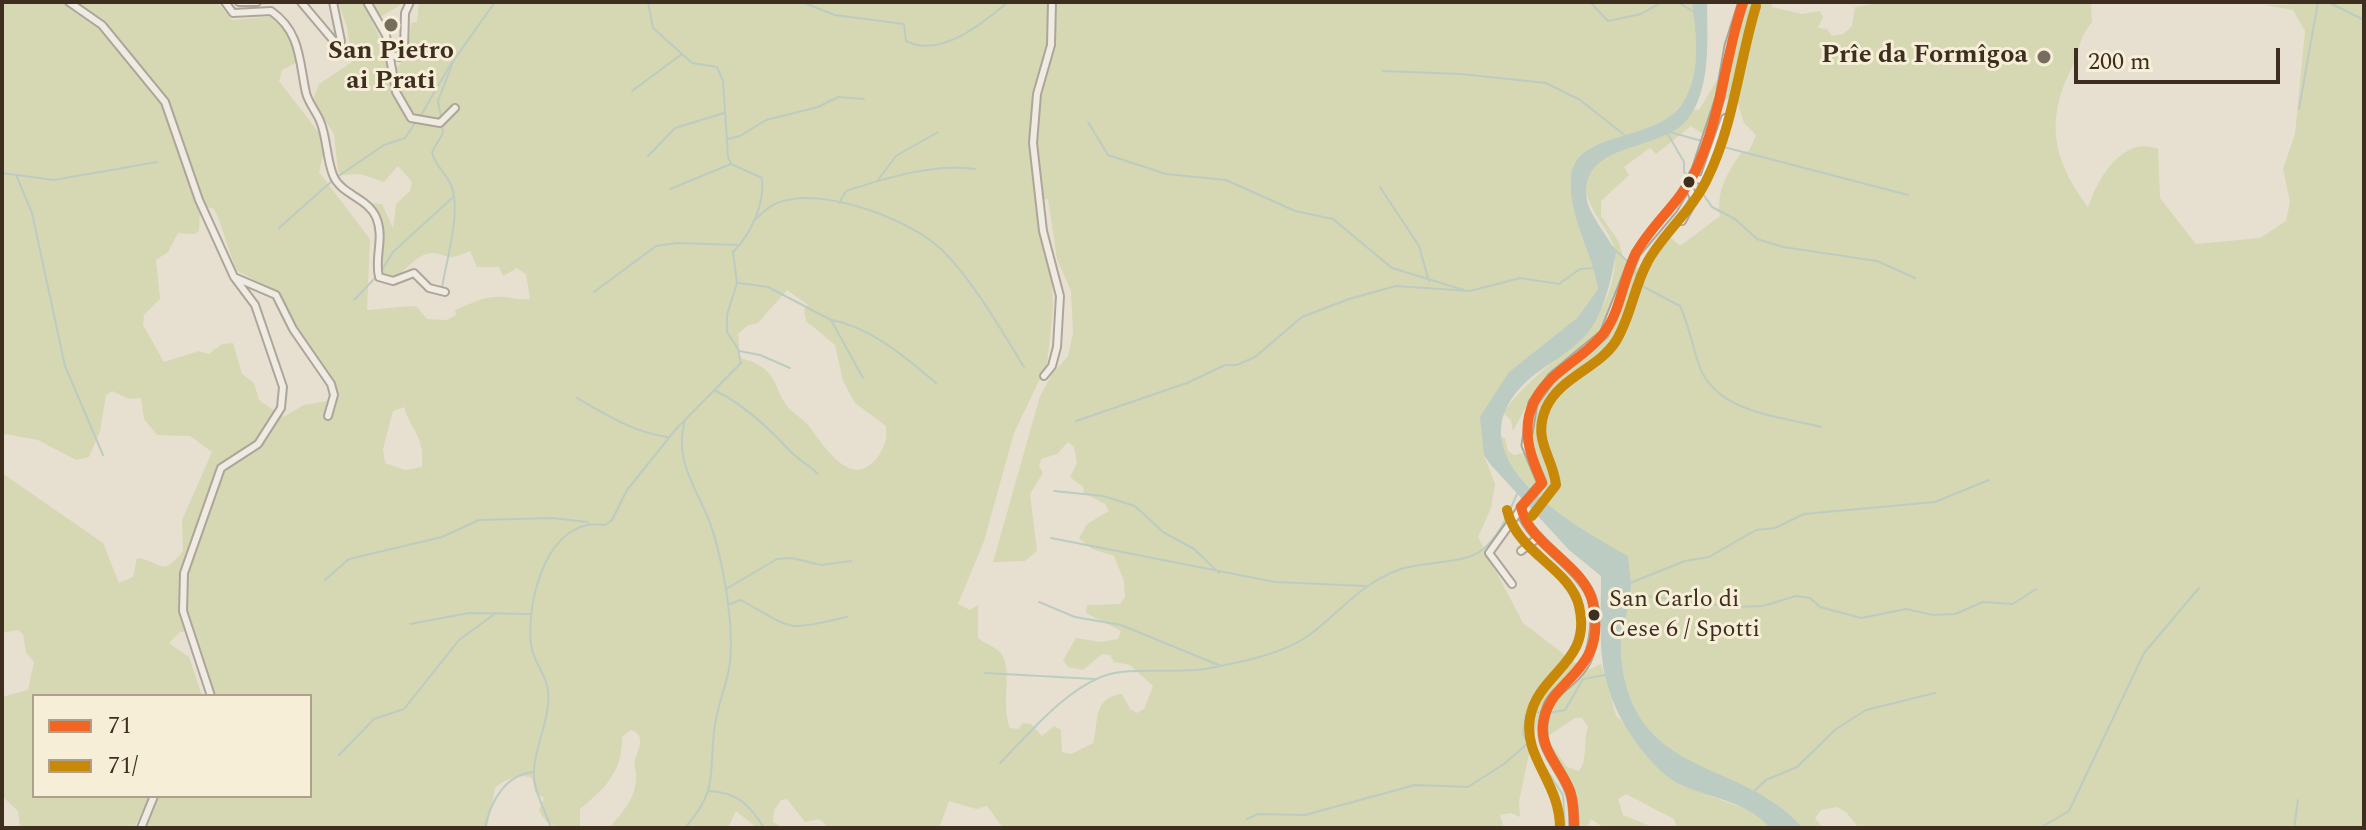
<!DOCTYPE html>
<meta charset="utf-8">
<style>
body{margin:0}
#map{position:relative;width:2366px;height:830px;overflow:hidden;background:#e7e0d1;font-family:Spectral,serif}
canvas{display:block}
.frame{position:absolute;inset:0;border:4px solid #3d2e20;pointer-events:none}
.legend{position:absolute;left:32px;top:694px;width:280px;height:104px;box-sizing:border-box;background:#f7eed8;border:2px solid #ada18e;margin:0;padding:10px 14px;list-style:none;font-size:24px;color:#3d2e20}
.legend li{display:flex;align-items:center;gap:16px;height:40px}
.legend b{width:40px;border:2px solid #ada18e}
.scale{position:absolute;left:2074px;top:48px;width:206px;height:36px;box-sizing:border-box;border:4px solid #3d2e20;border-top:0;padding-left:10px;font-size:24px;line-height:28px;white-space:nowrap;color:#3d2e20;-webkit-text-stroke:6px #f7eed8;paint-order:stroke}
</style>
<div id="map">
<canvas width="2366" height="830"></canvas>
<div class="frame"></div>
<ul class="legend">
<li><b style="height:10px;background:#f26522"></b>71</li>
<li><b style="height:10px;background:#c88808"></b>71/</li>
</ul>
<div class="scale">200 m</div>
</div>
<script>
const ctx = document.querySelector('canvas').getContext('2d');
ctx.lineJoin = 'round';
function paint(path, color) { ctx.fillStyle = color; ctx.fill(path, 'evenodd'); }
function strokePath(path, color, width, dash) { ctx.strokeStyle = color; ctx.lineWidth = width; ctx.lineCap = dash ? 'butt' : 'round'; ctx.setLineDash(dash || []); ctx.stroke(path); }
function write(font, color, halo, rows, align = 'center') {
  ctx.font = font + ' Spectral,serif'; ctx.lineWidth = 6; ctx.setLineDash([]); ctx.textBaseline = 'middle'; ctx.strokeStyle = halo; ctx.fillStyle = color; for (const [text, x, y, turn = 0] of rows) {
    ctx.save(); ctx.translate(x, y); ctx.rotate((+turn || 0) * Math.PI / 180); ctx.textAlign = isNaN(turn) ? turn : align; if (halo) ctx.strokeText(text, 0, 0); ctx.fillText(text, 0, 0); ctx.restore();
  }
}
paint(new Path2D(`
 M2,2H217L232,20L276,16L285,27L299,61L282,70L279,81L326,142L319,172L370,239L367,310L412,306L417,307L427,319L447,320L456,315L455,310C468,305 482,297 496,297C508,296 516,301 530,299L526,274L517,268L503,276L499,267H477L470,251C465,253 456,257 451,257C441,256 436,251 426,254C409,259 401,284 382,274L383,228L371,203L382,204L393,228L396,204L410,191L412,182L398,166L384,182L360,174L341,175L338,171L334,134L315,105L314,97L319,84L352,62L347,27L338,2H405L372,22L387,52L389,74C408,61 409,45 411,23L417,22L419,2H1692C1696,35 1702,74 1682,104C1657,142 1576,130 1571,177C1567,214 1592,252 1598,289L1578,317L1509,372L1484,455L1495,484L1491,508L1478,537L1523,623L1578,665C1570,681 1554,687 1546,702C1532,728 1526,772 1519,801L1520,817L1511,813L1500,815L1504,828H1003L987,806L976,809L949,801L939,828H829L819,819L805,822L787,799L781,800L774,810L773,822L784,828H757L736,811L728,828H609C625,809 642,793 634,763C637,751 648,736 631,730L622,737C623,772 604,789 580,809V828C561,828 547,829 539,810L544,798L535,792L532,778C519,773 505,779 495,788L487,828H146L158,796H310V696H213L192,631L180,632L169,643L189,657L202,696H34V796H150L134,828H20L18,811L2,796V697L28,690L34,662L26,653L23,634L18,630L2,633V473L103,543L119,583L133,577L137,558C162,561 161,579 183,551L182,520L212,452L190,436L157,435L144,419L141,398L129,399L112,391L106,395L100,431L89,457L76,460L38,440L5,434L2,437ZM1038,199H1048L1057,259L1071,291L1073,333L1068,356L1052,374L1040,396L993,562L1025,561L1037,551L1030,494L1043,473L1039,466L1041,459L1057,454L1068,442L1074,447L1077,463L1070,477L1083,487L1084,493L1105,504L1109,511L1087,524L1079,538L1092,549L1114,556L1124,581L1125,597L1120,604L1087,605L1086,613L1121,631L1118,639L1101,642L1076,638L1063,660L1068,667L1083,670L1102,654L1110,655L1114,662L1130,665L1153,686L1144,709L1137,713L1130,709L1122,694C1092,697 1099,723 1093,743L1071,754L1062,752L1061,730L1054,726L1042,736L1031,724L1023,723L1018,729L1010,728C1000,703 1014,668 1000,652C994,646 985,644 978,638V605L970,610L958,604L984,541L1014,433L1047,364L1053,310L1052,278L1040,237ZM204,206L214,209L218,217L236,270L278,293L294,325L331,377L338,399L304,405L283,417L259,400L254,383L242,374L233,343L222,344L209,354L199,351L164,362L143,325L144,315L160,299L156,260L168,252L178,233L194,234L199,231L200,210ZM787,290L808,305L804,309L806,321L835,345L843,381L855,403L886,426C887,438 886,444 879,455C852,494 824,445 807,424C800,416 790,412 785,403C779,395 777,384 771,376C763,365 752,361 740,358L738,334L747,326L758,323ZM404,407C412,433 425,436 422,467L405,470L385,463L383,449L393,411Z
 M1743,2H1772V7L1802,14L1820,11L1823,17L1818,28L1827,29L1832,36L1843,34L1852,26L1855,7L1885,2H2091L2092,22C2076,42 2082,48 2072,67C2045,121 2052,159 2088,207C2096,185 2111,154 2137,147C2143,145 2152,148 2158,148L2160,198L2196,244L2260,238L2286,221L2290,202L2283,169L2295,134L2305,31L2293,10L2265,5L2364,2V828H1859L1846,812L1837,807L1821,810L1815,818L1823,828H1803C1740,756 1632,782 1621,655C1619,633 1630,610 1631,587C1631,577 1629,567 1628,557C1582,530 1511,490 1498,435L1505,438L1508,451L1514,455L1528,452L1532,403L1527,405L1513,431L1511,420L1503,413C1542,357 1615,335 1615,255C1615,224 1563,198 1599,161C1620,140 1673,148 1692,109L1699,110L1717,80ZM1720,97L1737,101L1744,123L1756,135L1749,151L1741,153C1727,173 1716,192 1720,216L1680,246L1668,235L1653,251L1644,271L1624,261L1619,242L1601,216V201L1629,175L1624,167L1650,148L1656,154L1691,126L1707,137Z
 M1601,664L1616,715L1680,785L1757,813L1770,828H1677L1674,819L1626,794L1618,799L1623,815L1655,828H1604L1591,819L1587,828H1579L1577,797L1545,743H1550L1567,767L1579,771C1588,760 1583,741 1588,727L1582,718H1575L1545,738C1548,706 1570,676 1601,664Z`), '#d6d7b3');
paint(new Path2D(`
 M1692,2H1707C1707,38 1712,91 1686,121C1658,153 1574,141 1588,204C1591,215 1609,239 1616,252C1612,276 1607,300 1595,322C1580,350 1543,364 1522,386C1452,459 1574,525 1628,556C1629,566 1631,577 1631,587C1630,609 1619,633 1621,655C1632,781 1740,756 1803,828H1770C1748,802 1714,799 1683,786C1665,778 1650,761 1638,745C1594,684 1601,647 1601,576L1569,550L1490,464L1484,455L1480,417L1509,372L1578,317L1598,289C1592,252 1567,214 1571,177C1575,130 1657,142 1682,104C1702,74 1696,35 1692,2Z`), '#bcccc2');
strokePath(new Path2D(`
 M397,2H398
 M802,2L835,15L904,24L906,41C940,59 983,23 1008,2
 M1590,2L1608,21L1641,14L1662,2
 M1678,2L1694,12
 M2328,2L2364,20
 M1383,71L1461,74L1546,83L1580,100L1627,137
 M632,91L682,54
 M2299,109L2318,2
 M420,117L449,67L495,2
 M441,117L438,101L453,62
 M1088,122L1108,155L1166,174L1226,180L1295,211L1333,219L1392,268L1464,290
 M1666,131L1684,162V172L1689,177
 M1666,131L1702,141
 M728,139L740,136L766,120L818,107L838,97L864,99
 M1720,146L1908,195
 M648,156L675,128L724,113
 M2,173L54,180L157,162
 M17,177L32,213L65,366L103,455
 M337,177L384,145L405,138L416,122
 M878,180L896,156L938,132
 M1694,181L1712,207L1735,219L1757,239L1783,247L1877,261L1915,278
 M1380,187L1419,246L1429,281
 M670,189L731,164
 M839,203L846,191C886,178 933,163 975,169
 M756,219C765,210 774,202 787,200C830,190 911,220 942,250C974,282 1000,328 1024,367
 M279,228L332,181
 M1612,247L1629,263
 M1632,268L1644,287L1680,306C1689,325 1692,345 1699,365C1715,413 1780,416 1821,427
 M380,273L393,252L452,198
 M739,283L768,287L831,320L863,378
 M442,288C446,261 462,210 451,185C446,173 435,166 432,152L443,133L442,123
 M594,292L656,246L677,243L737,245
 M354,300L375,278
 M832,320C872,328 905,357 936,383
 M739,351L760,355L790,368
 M716,391C744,405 768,427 789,450C797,459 809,465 818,474
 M577,398C606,415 633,432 667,437
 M685,420C674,459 694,484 708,518C717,539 722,566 726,589C730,615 734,648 728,674C723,694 716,711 714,732C709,777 718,790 685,828
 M1076,421L1187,383L1225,365H1237L1255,357L1302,317L1349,299L1396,286L1470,291L1520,278L1559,284L1580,269L1594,268
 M1054,491L1103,496L1135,506L1163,532L1194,549L1219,573
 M1051,538L1275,582L1365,586
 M325,580L349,559L442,537L479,520L552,518L588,522
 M1630,583L1685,561L1709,557L1756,530L1775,528L1804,514L1935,502L1989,480
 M726,589L777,559L792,558L821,565L851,561
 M1630,594L1735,607L1763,606L1796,596L1810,598L1820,607L1861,618L1906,609L1933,615L1955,614L1983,602L2013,604L2036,589
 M1039,602L1075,617L1121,625L1221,666
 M730,604L741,600C796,631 783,631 847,617
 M410,624L469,613L531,614
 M985,673L1095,679
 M1541,712L1526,714L1523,734L1563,795L1565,828
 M1548,713L1565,710L1583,679L1605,675
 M339,755L374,719L404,709L459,640L496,613
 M1000,763C1030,733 1062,693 1101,677C1129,665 1179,675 1210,668C1242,662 1282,654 1308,636C1342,611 1359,584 1401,569C1425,561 1466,564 1482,550C1500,536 1508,514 1517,494
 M709,791C737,792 750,805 764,828
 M1752,793L1766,780L1797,767L1836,729L1866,710L1935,693
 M1247,819L1258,814L1305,815L1415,785L1468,787L1504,764L1528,743
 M485,828C490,803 504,776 532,772
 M551,828C545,810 532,788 534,769C536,743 551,717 548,690C546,674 532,660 531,644C526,600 548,515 605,525L612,520L627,490L676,429L741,363L738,349L727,332V315L737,283L733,252C751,234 765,204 762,178L731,164L728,157L723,81L717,67L692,63L653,28L648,2
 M2040,828L2069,811L2144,653L2199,588
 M2294,828L2298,800`), '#bcccc2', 2);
const minor = new Path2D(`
 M69,2L102,25L165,102L199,200L234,277L255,305L283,387L281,408L258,444L221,468L184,573L183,611L211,696
 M225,2L233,13L271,11C301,32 299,61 306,93C309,104 316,111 320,121C327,137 326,157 333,175C341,195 367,197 376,217C385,238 374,257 379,277L393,281L414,273L429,288L445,292
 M239,2H257
 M301,2L338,46L341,41L333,2
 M367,2L386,35L396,92L411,118L440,123L455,108
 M392,55L399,57L404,51L405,13L410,2
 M1693,176L1700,180L1704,178L1725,118
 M1682,221L1694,199L1688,184
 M234,277L276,295L293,329L331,384L334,395L328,416
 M1044,376L1052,366L1057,347L1060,296L1043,231L1033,143L1037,94L1051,45L1052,2
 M1521,551L1539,537
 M1512,584L1489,553L1520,510
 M141,828L154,796`);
const tertiary = new Path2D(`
 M1574,828C1574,816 1574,803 1570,792C1557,758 1533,748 1547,708C1552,692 1569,685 1579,672C1594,656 1599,616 1591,596C1580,567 1520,533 1521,507L1542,483L1526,445L1533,403L1552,377L1604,334L1636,253L1673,209L1696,170L1720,98L1729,46L1743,2`);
strokePath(minor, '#ada599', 10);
strokePath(tertiary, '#ada599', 11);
strokePath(minor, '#efebe3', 6);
strokePath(tertiary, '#efebe3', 7);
strokePath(new Path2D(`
 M1521,507L1542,483C1531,457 1520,430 1534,402C1549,371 1583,360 1603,334C1620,314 1623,279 1635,255C1649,227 1679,204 1695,172C1721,119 1725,57 1743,2
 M1521,507C1530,548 1585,563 1593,604C1608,674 1549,676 1543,724C1540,750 1561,768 1570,791C1574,803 1574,816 1574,828`), '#f26522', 10);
strokePath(new Path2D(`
 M1507,510C1517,553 1571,569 1579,606C1593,663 1538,672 1530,718C1523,758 1560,782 1560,828
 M1532,516L1556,485C1553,456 1532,441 1546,408C1560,377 1599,368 1616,341C1631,317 1634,286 1648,261C1665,231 1693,210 1708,177C1734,123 1739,62 1756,6`), '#c88808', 10);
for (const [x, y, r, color] of [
 [391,25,8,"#786c5e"],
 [2044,57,8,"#786c5e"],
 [1689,182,7,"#3d2e20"],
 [1594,615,7,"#3d2e20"]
]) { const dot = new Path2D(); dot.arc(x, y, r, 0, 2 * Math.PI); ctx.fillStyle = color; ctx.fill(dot); strokePath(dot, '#f7eed8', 3); }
write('24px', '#3d2e20', '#f7eed8', [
 ["San Carlo di",1609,601],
 ["Cese 6 / Spotti",1609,631]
], 'left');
write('bold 26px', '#3d2e20', '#f7eed8', [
 ["San Pietro",391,53],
 ["ai Prati",391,83],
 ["Prîe da Formîgoa",2028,57,"right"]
]);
</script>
